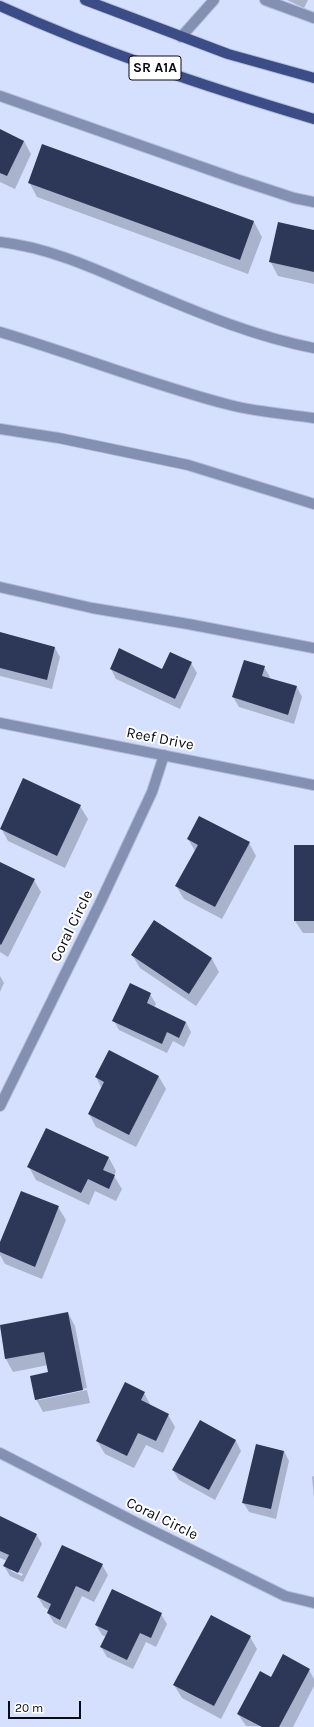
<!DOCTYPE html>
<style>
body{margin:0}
#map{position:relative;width:314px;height:1727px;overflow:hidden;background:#d5e0ff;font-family:Karla,sans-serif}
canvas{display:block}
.scale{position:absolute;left:8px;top:1701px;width:73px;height:18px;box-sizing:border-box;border:2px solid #080b15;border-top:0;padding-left:5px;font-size:12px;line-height:14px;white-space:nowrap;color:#080b15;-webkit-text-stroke:3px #fff;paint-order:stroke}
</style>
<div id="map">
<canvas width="314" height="1727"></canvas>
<div class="scale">20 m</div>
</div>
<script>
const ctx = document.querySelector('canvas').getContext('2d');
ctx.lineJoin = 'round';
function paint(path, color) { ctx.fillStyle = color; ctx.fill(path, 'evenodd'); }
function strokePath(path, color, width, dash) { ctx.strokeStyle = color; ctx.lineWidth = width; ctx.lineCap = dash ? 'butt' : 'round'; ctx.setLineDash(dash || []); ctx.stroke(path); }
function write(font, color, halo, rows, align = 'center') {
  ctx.font = font + ' Karla,sans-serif'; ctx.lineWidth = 4; ctx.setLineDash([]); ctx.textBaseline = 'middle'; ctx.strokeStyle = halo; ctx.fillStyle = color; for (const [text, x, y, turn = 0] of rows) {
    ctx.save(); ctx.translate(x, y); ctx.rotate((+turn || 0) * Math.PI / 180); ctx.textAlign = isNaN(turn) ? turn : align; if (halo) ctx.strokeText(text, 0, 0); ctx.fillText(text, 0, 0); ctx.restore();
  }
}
paint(new Path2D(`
 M287,0H308L304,8Z
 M0,130L24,141L31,154L15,189L0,182Z
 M42,145L254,222L262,237L248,274L37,197L29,182Z
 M314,231V284L278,276L270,261Z
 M0,633L55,648L60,657L52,689L0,676Z
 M191,663L197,673L180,709L116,679L111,669L163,670Z
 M264,667L270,677L269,679L297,687L302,697L294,724L239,707L233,697Z
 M80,806L88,819L65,868L8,841L1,828Z
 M188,839L249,843L256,856L222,919L184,899L176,886L195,851Z
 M314,846V933H303L295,921Z
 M0,863L34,880L41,892L8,957L0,952Z
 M154,922L212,959L219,972L196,1006L140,968L132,955Z
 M0,976L4,983L0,992Z
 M150,994L156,1004L154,1008L186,1022L191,1032L184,1047L173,1041L167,1053L119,1030L114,1021Z
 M96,1077H159L166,1089L136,1147L96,1127L89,1114L102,1089Z
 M47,1129L109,1158L116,1171L114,1176L122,1189L116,1201L95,1191L89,1205L36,1180L29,1167Z
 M58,1207L66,1220L42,1279L5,1264L0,1255V1245Z
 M68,1313L75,1326L87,1388L39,1398V1400L87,1390L90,1403L43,1412L36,1399L49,1373L48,1365L13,1372L6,1359L0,1327Z
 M144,1393L151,1406L168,1415L175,1427L163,1453L146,1445L134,1468L105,1454L97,1441Z
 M200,1421L236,1441L241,1451L215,1500L179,1480L173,1470Z
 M284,1451L289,1461L276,1519L249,1512L243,1502Z
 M314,1476V1497L312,1477Z
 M0,1517L36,1534L42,1544L23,1582L10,1576L4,1566L7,1561L0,1558ZM11,1569L23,1574L22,1576L11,1571Z
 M102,1565L108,1575L94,1602L82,1596L66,1629L54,1623L48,1613L49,1610L44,1607L38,1597Z
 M161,1614L167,1624L156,1647L146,1642L133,1669L107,1657L101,1647L106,1637L102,1635L96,1625Z
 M250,1637L257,1649L221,1719L182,1698L174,1685Z
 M309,1670L314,1679V1686L293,1727L246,1726L238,1714L271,1678Z`), '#0003');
paint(new Path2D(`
 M0,129L24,141L7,176L0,173Z
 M42,144L254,221L240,260L28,183Z
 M278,222L314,230V272L269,262Z
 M0,632L55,647L47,680L0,668Z
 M119,648L162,669L170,652L192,662L175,699L110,669Z
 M244,660L265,666L262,676L297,686L288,715L232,697Z
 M23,778L81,805L57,856L0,829Z
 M199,816L250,842L215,907L175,886L198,845L187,839Z
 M294,845H314V921H294Z
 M0,862L35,879L1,945L0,944Z
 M154,920L212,958L189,994L131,955Z
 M130,983L151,993L147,1003L186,1022L179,1038L167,1032L162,1044L112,1021Z
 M109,1050L159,1076L129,1135L88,1114L104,1082L95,1077Z
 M46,1128L109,1157L103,1170L115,1175L109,1189L88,1179L81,1193L27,1167Z
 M21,1191L59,1206L35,1267L0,1252V1242Z
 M68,1312L83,1390L35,1400L30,1376L48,1372L44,1352L5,1359L0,1325Z
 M125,1382L145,1392L141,1400L169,1414L156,1441L138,1433L127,1456L96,1441Z
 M200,1420L236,1440L209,1490L172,1470Z
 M256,1444L284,1451L271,1509L242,1503Z
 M0,1516L37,1534L18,1573L3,1566L9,1555L0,1551Z
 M62,1545L103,1564L89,1592L76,1586L60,1620L47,1613L51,1604L37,1597Z
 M112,1589L162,1613L151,1638L140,1633L127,1660L100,1647L108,1631L95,1625Z
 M211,1615L251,1636L214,1706L173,1685Z
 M283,1654L310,1669L279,1727H262L237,1714L260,1671L271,1677Z`), '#2d3757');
const lane = new Path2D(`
 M265,0L314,18
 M181,37L214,0
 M0,96L236,179L294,198L314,202
 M0,242C45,247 89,266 130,284C190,309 250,336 314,348
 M0,332C77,355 152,385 230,405C257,412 286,414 314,418
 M0,429L59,438L188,465L314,504
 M0,587L92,608L188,624L314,648`);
const street = new Path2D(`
 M0,723L314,785
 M0,1106L101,901L152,792L164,755
 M0,1453L139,1524L285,1596L314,1603`);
const primary = new Path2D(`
 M85,0L228,54L314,78
 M0,6C101,52 207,87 314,119`);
strokePath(lane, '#b4beda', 12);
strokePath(street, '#b4beda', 12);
strokePath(primary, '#b4beda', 12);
strokePath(lane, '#8490b2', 10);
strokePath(street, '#8490b2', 10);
strokePath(primary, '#3b4c87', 10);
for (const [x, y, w] of [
 [155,68,52]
]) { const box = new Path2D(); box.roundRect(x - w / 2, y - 12, w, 24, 3); ctx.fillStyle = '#fff'; ctx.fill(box); strokePath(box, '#080b15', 1); }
write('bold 14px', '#080b15', null, [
 ["SR A1A",155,68]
]);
write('15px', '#080b15', '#fff', [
 ["Reef Drive",160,739,11],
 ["Coral Circle",72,926,-64],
 ["Coral Circle",162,1519,26]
]);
</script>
